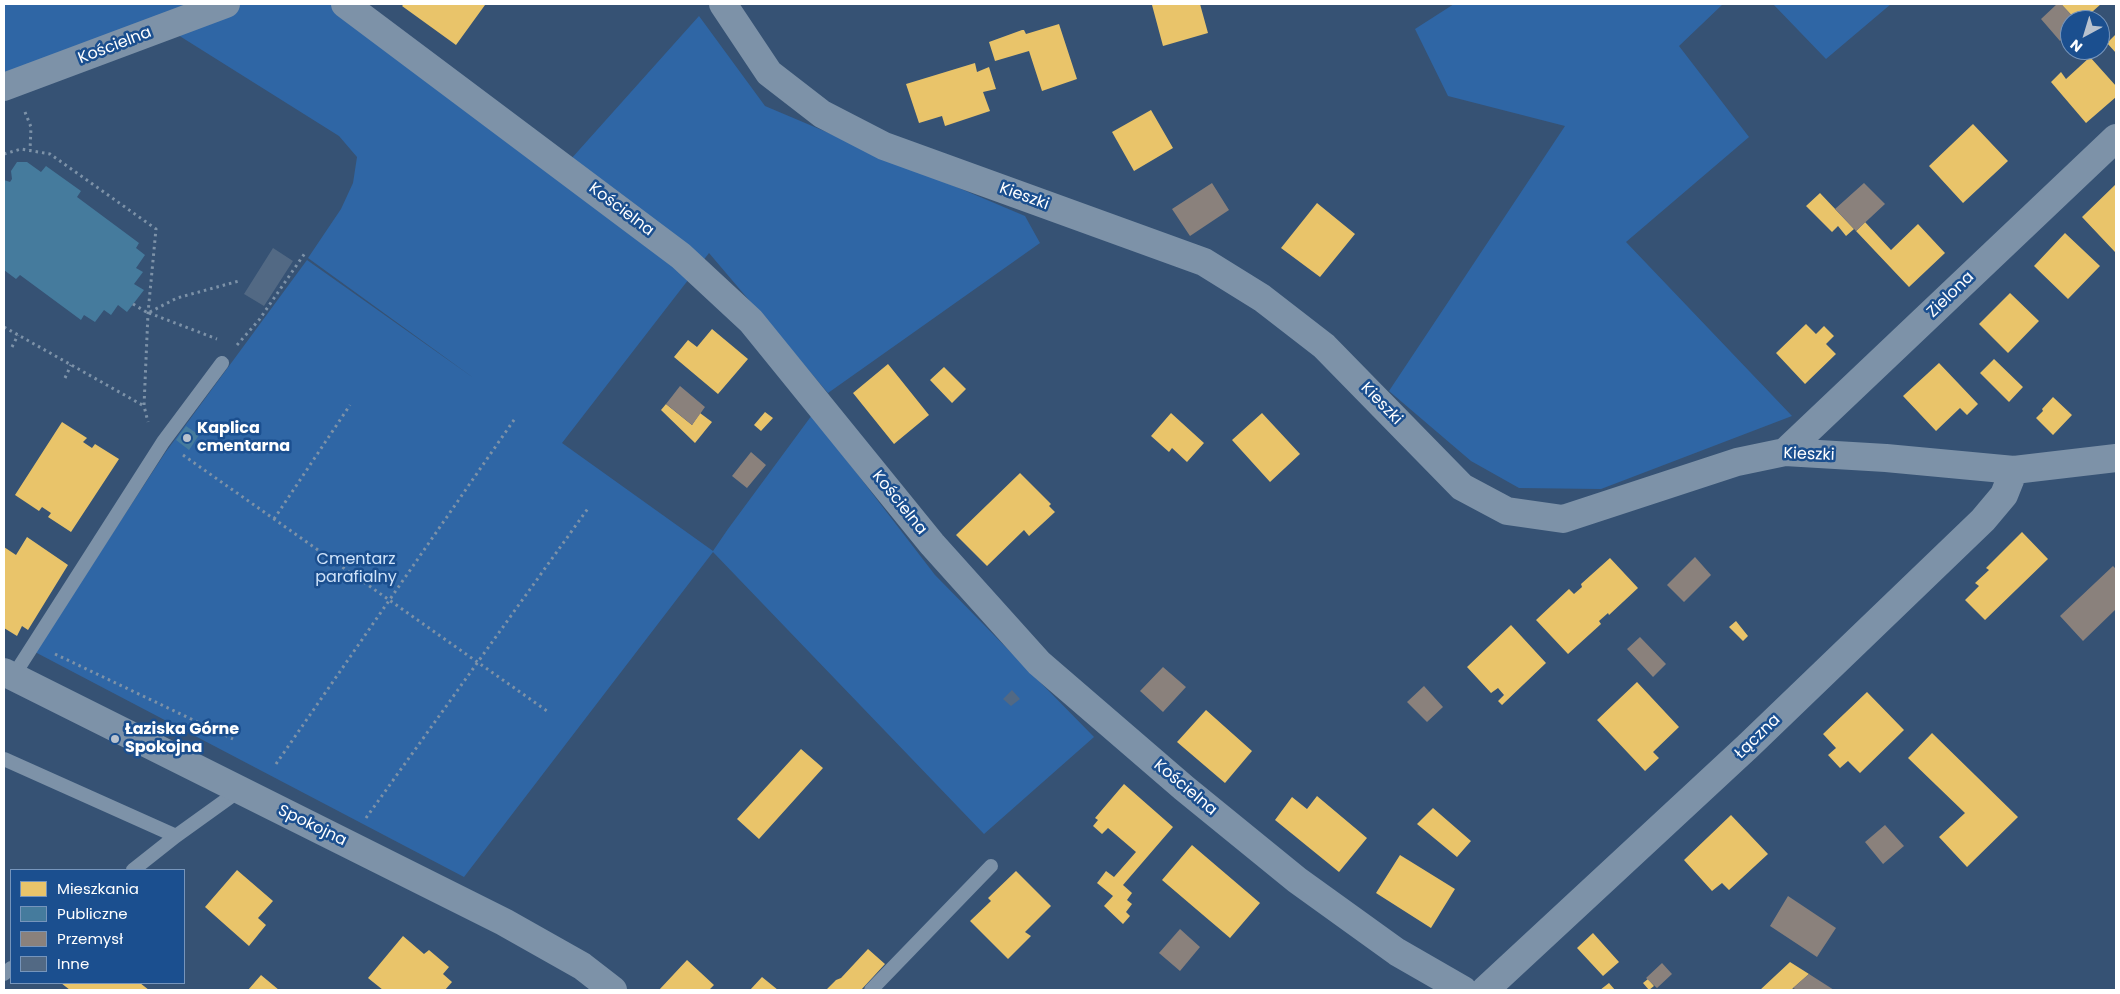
<!DOCTYPE html>
<meta charset="utf-8">
<style>
body{margin:0}
#map{position:relative;width:2120px;height:994px;overflow:hidden;background:#365274;font-family:Poppins,sans-serif}
canvas{display:block}
.frame{position:absolute;inset:0;border:5px solid #fff;pointer-events:none}
.legend{position:absolute;left:10px;top:869px;width:175px;height:115px;box-sizing:border-box;background:#1b4f8f;border:1px solid #7695bc;margin:0;padding:6px 9px;list-style:none;font-size:15px;color:#fff}
.legend li{display:flex;align-items:center;gap:10px;height:25px}
.legend b{width:25px;border:1px solid #7695bc}
.north{position:absolute;left:2060px;top:10px;width:50px;height:50px;box-sizing:border-box;background:#1b4f8f;border:1px solid #7695bc;border-radius:50%;rotate:219deg;font-size:14px;font-weight:700;line-height:20px;text-align:center;color:#fff}
.north::after{content:'';display:block;margin:auto;width:18px;height:22px;background:#b9c2ce;clip-path:polygon(50% 0,100% 100%,50% 72%,0 100%)}
</style>
<div id="map">
<canvas width="2120" height="994"></canvas>
<div class="frame"></div>
<ul class="legend">
<li><b style="height:14px;background:#e9c46a"></b>Mieszkania</li>
<li><b style="height:14px;background:#457b9d"></b>Publiczne</li>
<li><b style="height:14px;background:#8a817c"></b>Przemysł</li>
<li><b style="height:14px;background:#526984"></b>Inne</li>
</ul>
<div class="north">N</div>
</div>
<script>
const ctx = document.querySelector('canvas').getContext('2d');
ctx.lineJoin = 'round';
function paint(path, color) { ctx.fillStyle = color; ctx.fill(path, 'evenodd'); }
function strokePath(path, color, width, dash) { ctx.strokeStyle = color; ctx.lineWidth = width; ctx.lineCap = dash ? 'butt' : 'round'; ctx.setLineDash(dash || []); ctx.stroke(path); }
function write(font, color, halo, rows, align = 'center') {
  ctx.font = font + ' Poppins,sans-serif'; ctx.lineWidth = 5; ctx.setLineDash([]); ctx.textBaseline = 'middle'; ctx.strokeStyle = halo; ctx.fillStyle = color; for (const [text, x, y, turn = 0] of rows) {
    ctx.save(); ctx.translate(x, y); ctx.rotate((+turn || 0) * Math.PI / 180); ctx.textAlign = isNaN(turn) ? turn : align; if (halo) ctx.strokeText(text, 0, 0); ctx.fillText(text, 0, 0); ctx.restore();
  }
}
paint(new Path2D(`
 M4,4H334L571,159L699,16L765,106L1025,216L1040,243L828,393L709,253L562,443L713,551L728,529L812,415L935,575L1094,737L984,834L713,552L464,877L35,652L165,453L307,260L475,379L308,258L341,209L353,183L357,157L339,136L178,35L4,89Z
 M1454,4H1723L1679,46L1749,137L1626,242L1792,416L1601,489L1519,488L1471,461L1389,391L1565,126L1448,96L1415,29Z
 M1773,4H1891L1826,59Z`), '#2f66a5');
paint(new Path2D(`
 M404,4H483L485,5L456,45L402,6Z
 M1156,4H1200L1208,33L1163,46L1152,5Z
 M2061,4H2101L2083,20H2076Z
 M1059,24L1077,79L1042,91L1029,51L995,61L989,42L1022,30H1024L1026,34Z
 M2116,34V53L2107,43Z
 M2090,57L2116,86V97L2086,123L2051,82L2061,72L2066,79Z
 M975,63L977,72L989,67L996,89L983,92L990,111L945,126L942,116L919,123L906,84Z
 M1151,110L1173,148L1134,171L1112,132Z
 M1973,124L2008,161L1963,203L1929,166Z
 M2116,184V251L2115,252L2082,217Z
 M1820,193L1854,229L1846,236L1838,226L1832,232L1806,206Z
 M1317,203L1355,234L1320,277L1281,248Z
 M1865,222L1891,250L1918,224L1945,253L1909,287L1856,231Z
 M2065,233L2100,266L2068,299L2034,266Z
 M2010,293L2039,321L2008,353L1979,324Z
 M1806,324L1816,334L1824,326L1834,336L1826,344L1836,354L1805,384L1776,353Z
 M712,329L748,359L718,394L674,357L688,340L697,347Z
 M1994,359L2023,387L2009,402L1980,373Z
 M1939,363L1978,404L1967,415L1960,408L1936,431L1903,396Z
 M888,364L929,415L894,444L853,393Z
 M944,367L966,389L952,403L930,380Z
 M2053,397L2072,415L2053,435L2036,418L2043,411L2042,409Z
 M666,404L692,425L700,413L712,422L695,443L661,410Z
 M765,412L773,418L761,431L754,425Z
 M1171,413L1204,443L1187,462L1172,448L1169,452L1151,436Z
 M1262,413L1300,454L1270,482L1232,440Z
 M62,422L87,438L83,442L92,448L95,444L119,459L71,532L48,517L51,513L42,507L39,511L15,495Z
 M1020,473L1051,504L1049,506L1055,512L1029,536L1024,530L987,566L956,535Z
 M2022,532L2048,559L1985,620L1965,600L1979,586L1975,583L1989,570L1986,568Z
 M27,537L68,565L28,630L22,626L17,636L4,628V547L16,555Z
 M1610,558L1638,588L1609,615L1608,613L1599,621L1601,624L1568,654L1536,620L1569,589L1574,594L1582,587L1581,584Z
 M1736,621L1748,636L1743,641L1729,627Z
 M1511,625L1546,663L1502,705L1498,701L1504,695L1498,688L1491,693L1467,667Z
 M1637,682L1679,727L1653,752L1659,758L1645,771L1597,720Z
 M1867,692L1904,730L1860,773L1848,761L1840,768L1828,755L1836,748L1823,734Z
 M1206,710L1252,751L1225,783L1177,742Z
 M1932,733L2018,817L1967,867L1939,837L1965,813L1908,758Z
 M801,749L823,768L759,839L737,819Z
 M1124,784L1173,827L1123,885L1132,893L1127,900L1132,904L1126,912L1130,916L1123,924L1104,906L1113,896L1097,883L1106,871L1114,877L1136,852L1108,828L1102,834L1093,826L1098,820L1095,818Z
 M1317,796L1367,838L1339,872L1275,820L1292,797L1307,809Z
 M1433,808L1471,841L1457,857L1417,824Z
 M1731,815L1768,854L1729,890L1722,883L1712,891L1684,860Z
 M1192,845L1260,903L1230,938L1162,880Z
 M1400,855L1455,889L1431,928L1376,893Z
 M237,870L273,901L258,918L266,925L249,946L205,907Z
 M1016,871L1051,906L1025,932L1031,936L1008,959L970,921L991,901L988,898Z
 M1593,933L1619,962L1603,976L1577,948Z
 M403,936L424,954L429,950L449,967L443,974L452,982L445,990H383L368,978Z
 M868,949L885,964L861,990H826L836,980L841,978Z
 M687,960L714,985L709,990H659Z
 M1790,962L1809,974L1791,990H1760Z
 M261,975L279,990H248Z
 M762,977L778,990H750Z
 M1648,979L1654,986L1649,990L1643,983Z
 M61,983H140L149,990H70Z
 M1609,983L1615,990H1600Z`), '#e9c46a');
paint(new Path2D(`
 M17,162H27L41,172L46,166L81,191L77,197L139,243L136,248L145,255L136,268L143,272L134,284L144,290L127,312L118,305L111,315L104,310L95,322L84,315L81,320L20,275L16,279L4,270V180L10,182L12,179L11,171Z
 M186,426L199,435L189,450L176,440Z`), '#457b9d');
paint(new Path2D(`
 M2057,4H2061L2076,20H2070V32L2060,41L2041,19Z
 M1212,183L1229,210L1190,236L1172,209Z
 M1864,183L1885,204L1856,231L1835,209Z
 M680,386L705,407L692,425L666,404Z
 M751,452L766,465L747,488L732,476Z
 M1695,557L1711,575L1684,602L1667,585Z
 M2113,566L2116,569V609L2083,641L2060,616Z
 M1640,637L1666,664L1653,677L1627,649Z
 M1163,667L1186,687L1163,712L1140,691Z
 M1424,686L1443,707L1427,722L1407,702Z
 M1885,825L1904,846L1883,864L1865,842Z
 M1788,896L1836,928L1817,957L1770,926Z
 M1180,929L1200,947L1180,971L1159,953Z
 M1662,963L1672,974L1657,988L1646,978Z
 M1809,974L1834,990H1797L1793,988Z`), '#8a817c');
paint(new Path2D(`
 M273,248L293,261L264,306L244,294Z
 M1012,690L1020,699L1011,706L1003,699Z`), '#526984');
strokePath(new Path2D(`
 M25,112L31,127L30,150
 M4,154L21,149L50,154L156,229L148,313L144,406L148,422
 M133,304L148,313L177,298L239,281
 M149,313L217,339
 M4,327L144,406
 M237,345L259,320L305,253
 M12,347L18,335
 M65,378L71,365
 M183,455L547,711
 M274,519L350,405
 M55,654L233,739
 M276,764L516,417
 M366,818L589,507`), '#7d92a8', 3, [2.5, 4]);
strokePath(new Path2D(`
 M14,675L163,442L222,363
 M4,759L176,836
 M133,870L176,836L240,790
 M4,974L11,968
 M871,990L991,866`), '#7d92a8', 14);
strokePath(new Path2D(`
 M345,4L681,256L751,321L932,544L1039,663L1184,788L1297,880L1397,952L1463,990
 M723,4L769,73L822,114L884,146L1204,262L1262,298L1324,346L1462,487L1507,511L1563,519L1737,462L1785,452L1886,458L2014,470L2116,458
 M4,87L226,4
 M1785,452L2116,138
 M4,672L504,922L582,966L613,990
 M1485,990L1748,746L1983,520L2004,495L2014,470`), '#7d92a8', 28);
for (const [x, y, r, color] of [
 [187,438,5,"#b9c2ce"],
 [115,739,5,"#b9c2ce"]
]) { const dot = new Path2D(); dot.arc(x, y, r, 0, 2 * Math.PI); ctx.fillStyle = color; ctx.fill(dot); strokePath(dot, '#1b4f8f', 2); }
write('16px', '#fff', '#1b4f8f', [
 ["Kościelna",115,46,-21],
 ["Kieszki",1024,197,20],
 ["Kościelna",621,210,37],
 ["Zielona",1951,295,-44],
 ["Kieszki",1381,404,46],
 ["Kieszki",1809,455,2],
 ["Kościelna",899,503,51],
 ["Łączna",1758,737,-44],
 ["Kościelna",1185,788,40],
 ["Spokojna",312,826,26]
]);
write('bold 16px', '#fff', '#1b4f8f', [
 ["Kaplica",197,429],
 ["cmentarna",197,447],
 ["Łaziska Górne",125,730],
 ["Spokojna",125,748]
], 'left');
write('16px', '#cfe3fa', '#1b4f8f', [
 ["Cmentarz",356,560],
 ["parafialny",356,578]
]);
</script>
